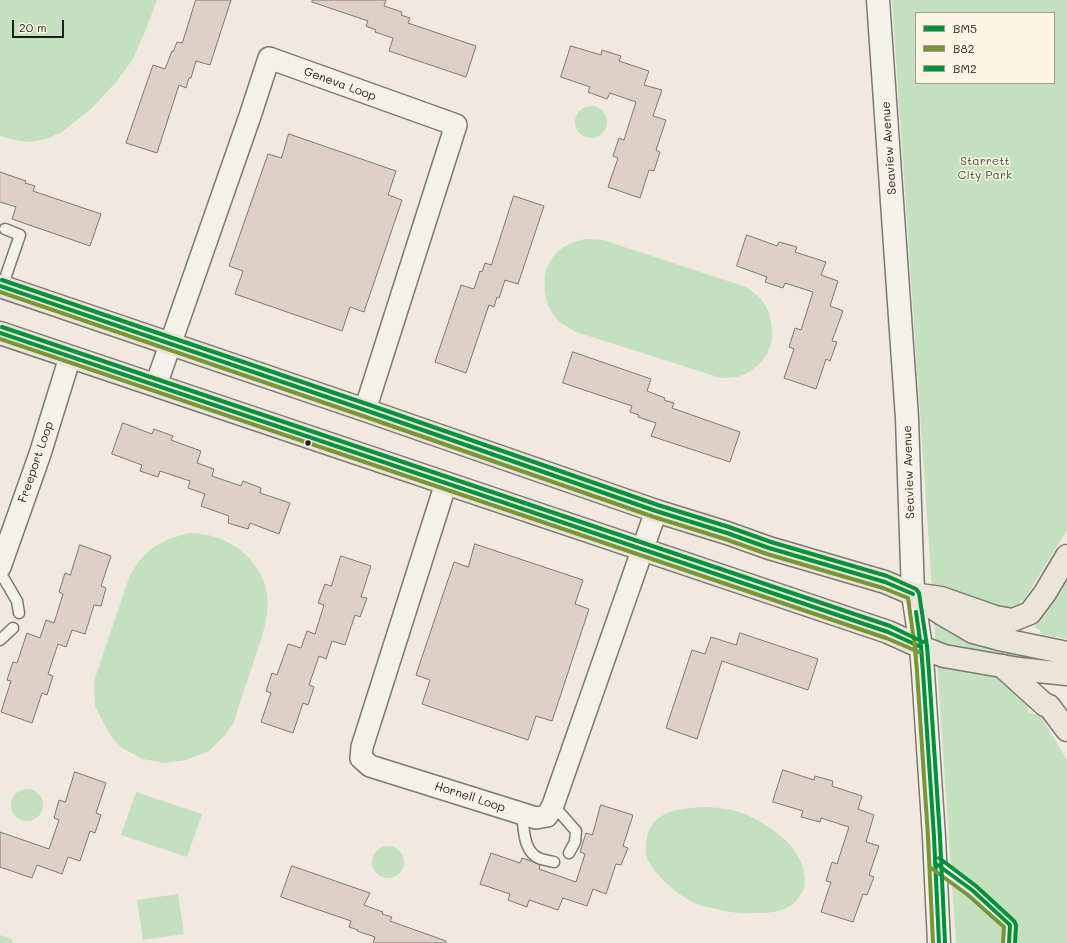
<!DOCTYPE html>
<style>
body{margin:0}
#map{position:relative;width:1067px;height:943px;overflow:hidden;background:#f1e8df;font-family:Mali,sans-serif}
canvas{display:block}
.legend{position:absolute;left:915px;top:12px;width:140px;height:72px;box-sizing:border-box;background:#fcf5e5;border:1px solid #a29e95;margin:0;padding:5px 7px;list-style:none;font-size:12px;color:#1c1c1c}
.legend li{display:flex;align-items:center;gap:8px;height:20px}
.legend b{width:20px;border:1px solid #a29e95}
.scale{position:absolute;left:12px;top:20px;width:52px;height:18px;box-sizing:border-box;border:2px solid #1c1c1c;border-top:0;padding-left:5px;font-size:12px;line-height:14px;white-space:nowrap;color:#1c1c1c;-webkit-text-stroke:3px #fcf5e5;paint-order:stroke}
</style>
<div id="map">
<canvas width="1067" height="943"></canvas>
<ul class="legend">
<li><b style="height:5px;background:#00933c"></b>BM5</li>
<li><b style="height:5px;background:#799534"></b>B82</li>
<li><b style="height:5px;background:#00933c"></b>BM2</li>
</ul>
<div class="scale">20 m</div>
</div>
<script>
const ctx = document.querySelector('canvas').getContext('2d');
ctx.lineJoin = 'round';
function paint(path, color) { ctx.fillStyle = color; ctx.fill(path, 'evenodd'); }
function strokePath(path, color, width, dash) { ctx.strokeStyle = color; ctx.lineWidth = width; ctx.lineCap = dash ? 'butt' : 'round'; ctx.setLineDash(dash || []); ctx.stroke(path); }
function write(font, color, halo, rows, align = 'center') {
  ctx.font = font + ' Mali,sans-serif'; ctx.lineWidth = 3; ctx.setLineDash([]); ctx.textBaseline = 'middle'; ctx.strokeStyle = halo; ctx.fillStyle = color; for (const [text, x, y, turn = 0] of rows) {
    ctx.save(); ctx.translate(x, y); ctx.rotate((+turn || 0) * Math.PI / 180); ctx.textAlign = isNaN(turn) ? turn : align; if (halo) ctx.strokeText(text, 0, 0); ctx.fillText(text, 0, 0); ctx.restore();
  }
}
paint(new Path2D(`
 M0,0H157L144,34L133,59L117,81L92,108L62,132L46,139L30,142L14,140L0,136Z
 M892,0H1067V530L1024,600L1020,601L1028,712L1041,716L1067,760V943H956ZM916,13H1054V83H916Z
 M575 122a16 16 0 1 1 32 0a16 16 0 1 1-32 0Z
 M585,239L603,240L746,287C752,291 756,294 761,299C772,312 776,336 768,352C763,362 751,373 740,376C734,378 727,378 721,378L576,332C571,329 565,326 560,322C543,308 539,274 553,257C561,246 573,242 585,239Z
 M189,533C212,534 232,540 249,558C279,592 267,622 254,661C247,681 240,702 234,722L226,734L209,751L186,760L165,763L143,759L122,748L113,739L106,728L95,706L94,681L130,575C133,570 136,566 139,561C151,545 170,538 189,533Z
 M1067,572V639L1041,634L1040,630L1034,627Z
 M11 805a16 16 0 1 1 32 0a16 16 0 1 1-32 0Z
 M136,792L202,814L187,857L121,835Z
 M707,807C719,808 731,809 742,813C767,823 801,845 804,874C805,881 805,888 801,894C792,911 773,913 757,913C751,913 744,914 738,913C729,912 721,910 712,908C707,907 701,906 697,904C680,897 651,873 646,855C645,849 646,843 647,837C649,829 652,822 660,817C673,808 691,808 707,807Z
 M372 862a16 16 0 1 1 32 0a16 16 0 1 1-32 0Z
 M178,894L184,934L143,940L137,900Z
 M0,935L13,940L12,943H0Z`), '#c3e1be');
const building = new Path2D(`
 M196,0H231L210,65L196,61L191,78H189L186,88L179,85L157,153L126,143L153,65L165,69L172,51L173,52L177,42L182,43Z
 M313,0H386L384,6L402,12L401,15L410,18L408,23L476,46L466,77L389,51L393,38L375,32L376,30L366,26L368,21L312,2Z
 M571,46L601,55L602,50L621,56L619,61L649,71L644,85L662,90L653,116L666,120L656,150L660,152L654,171L649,170L640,198L608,187L618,158L613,156L619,138L624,140L636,102L610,93L607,99L588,92L590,87L561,77Z
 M289,134L396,171L388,195L402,200L364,312L350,307L342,331L235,294L243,271L229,266L268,154L281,158Z
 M0,172L26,181L25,183L35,186L33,191L101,214L90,246L12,219L16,207L0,202Z
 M514,196L544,206L518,284L505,280L499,298L497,297L494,307L489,305L466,373L435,362L461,285L474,289L480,271L482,272L485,263L491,265Z
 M747,235L777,246L779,242L797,247L795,252L826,262L821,275L838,281L830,306L843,311L832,341L837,342L830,361L826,359L816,389L784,378L794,349L789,347L795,328L801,330L813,292L785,283L783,288L765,282L767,277L737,266Z
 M573,352L651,379L647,391L665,398L664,400L674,403L672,408L740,432L730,462L651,436L656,423L638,417L639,415L630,412L632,406L563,383Z
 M123,423L152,434L154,429L173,436L171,440L201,451L197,463L214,469L212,476L241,486L243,481L261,488L260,493L290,503L279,534L250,523L248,529L228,523L229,516L201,506L205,494L188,488L190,481L160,471L158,477L140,471L142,465L112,454Z
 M475,544L583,580L575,604L589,609L552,721L536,716L528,740L422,704L430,680L416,675L454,562L468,567Z
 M80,545L111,556L101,586L106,588L101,606L94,605L85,634L72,630L66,647L58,644L48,674L53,676L47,695L42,693L32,723L1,712L11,681L7,680L13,662L17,663L27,633L40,638L46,620L54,623L63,594L59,592L65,573L70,575Z
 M341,556L371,566L361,597L367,598L360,617L355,615L345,645L332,641L326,659L319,656L309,685L314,687L308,705L303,703L293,733L261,722L271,693L266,691L272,673L277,675L288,644L301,648L307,631L315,634L324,605L318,603L325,584L331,586Z
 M740,633L818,659L808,690L722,661L697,739L666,728L692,650L705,654L711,637L736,645Z
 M783,770L814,780L815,776L833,781L832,786L862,796L858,809L874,815L866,842L879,846L869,875L874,877L867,895L863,894L853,922L821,912L831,882L826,881L832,862L837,864L849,827L821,818L820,822L801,817L803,811L773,802Z
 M75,772L106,783L96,813L101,815L95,833L90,831L80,861L68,857L62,874L37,865L32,878L0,867V832L49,849L59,820L54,818L59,800L65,802Z
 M601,805L633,815L623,846L628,848L621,865L616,864L606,894L593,889L587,906L563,898L558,910L529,900L527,907L508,900L510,894L480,884L491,853L520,863L522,858L531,861L540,865L539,869L576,882L585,854L580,852L586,833L592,835Z
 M292,866L370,893L364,905L383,912L382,914L392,917L390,921L446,941V943H373L375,937L357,931L358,930L349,927L351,921L281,897Z`);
paint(building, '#ded0c7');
strokePath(building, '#7c7874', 1);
const service = new Path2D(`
 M2,287L20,235L5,229
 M0,572L17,601L19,613
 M0,640L13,628
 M553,805L576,831L575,842L569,853
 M522,814C524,829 523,853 541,859C545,860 549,861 554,862
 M936,863L972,890L1010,925L1009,943`);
const minor = new Path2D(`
 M156,385L250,116L269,58L456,125L365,410
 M446,483L362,747L361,758L370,766L536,818L547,816L553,805L656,511
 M0,567L40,454L70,357`);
const tertiary = new Path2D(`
 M878,0L907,418L913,594L921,647L923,672L934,837L939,943`);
const primary = new Path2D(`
 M0,286L365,410L656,511L727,533L769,548L885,582L913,594L942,614L973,632L999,639L1067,653
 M0,333L888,632L921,647L944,656L1019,669L1067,674`);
const motorway = new Path2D(`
 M913,594L941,598L995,617L1013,620L1030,613L1045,593L1067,556
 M1002,666L1045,705L1049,706L1067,730`);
strokePath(service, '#7c7874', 13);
strokePath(minor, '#7c7874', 24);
strokePath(tertiary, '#7c7874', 25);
strokePath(primary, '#7c7874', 25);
strokePath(motorway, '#7c7874', 25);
strokePath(service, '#f4f0ea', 10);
strokePath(minor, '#f4f0ea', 21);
strokePath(tertiary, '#f4f0ea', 22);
strokePath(primary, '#eae5d8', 22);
strokePath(motorway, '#eae5d8', 22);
strokePath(new Path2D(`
 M0,286L365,410L656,511L727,533L769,548L885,582L913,594
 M0,333L888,632L921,647
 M916,612L921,647L923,672L934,837L939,943
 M935,863L972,890L1010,925L1009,943`), '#00933c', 4);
strokePath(new Path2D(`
 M0,292L363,416L654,517L725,539L767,554L883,588L908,598L915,648L917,672L928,837L933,943
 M0,339L886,638L919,652
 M931,868L968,895L1004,927L1003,943`), '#799534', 4);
strokePath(new Path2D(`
 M2,280L367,404L658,505L729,527L771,542L887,576L916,589L919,593L927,646L929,672L940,837L945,943
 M2,327L890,626L923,642
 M939,858L976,886L1014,921L1016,925L1015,943`), '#00933c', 4);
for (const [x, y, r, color] of [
 [308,443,3.5,"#1c1c1c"]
]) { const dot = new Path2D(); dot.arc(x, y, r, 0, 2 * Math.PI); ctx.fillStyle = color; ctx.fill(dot); strokePath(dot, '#fcf5e5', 1.5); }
write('12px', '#1c1c1c', '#fcf5e5', [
 ["Geneva Loop",340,84,20],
 ["Seaview Avenue",889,148,-94],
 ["Freeport Loop",36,462,-71],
 ["Seaview Avenue",909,472,-92],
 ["Hornell Loop",470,797,18]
]);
write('12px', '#435544', '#fcf5e5', [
 ["Starrett",985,161],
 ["City Park",985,175]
]);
</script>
